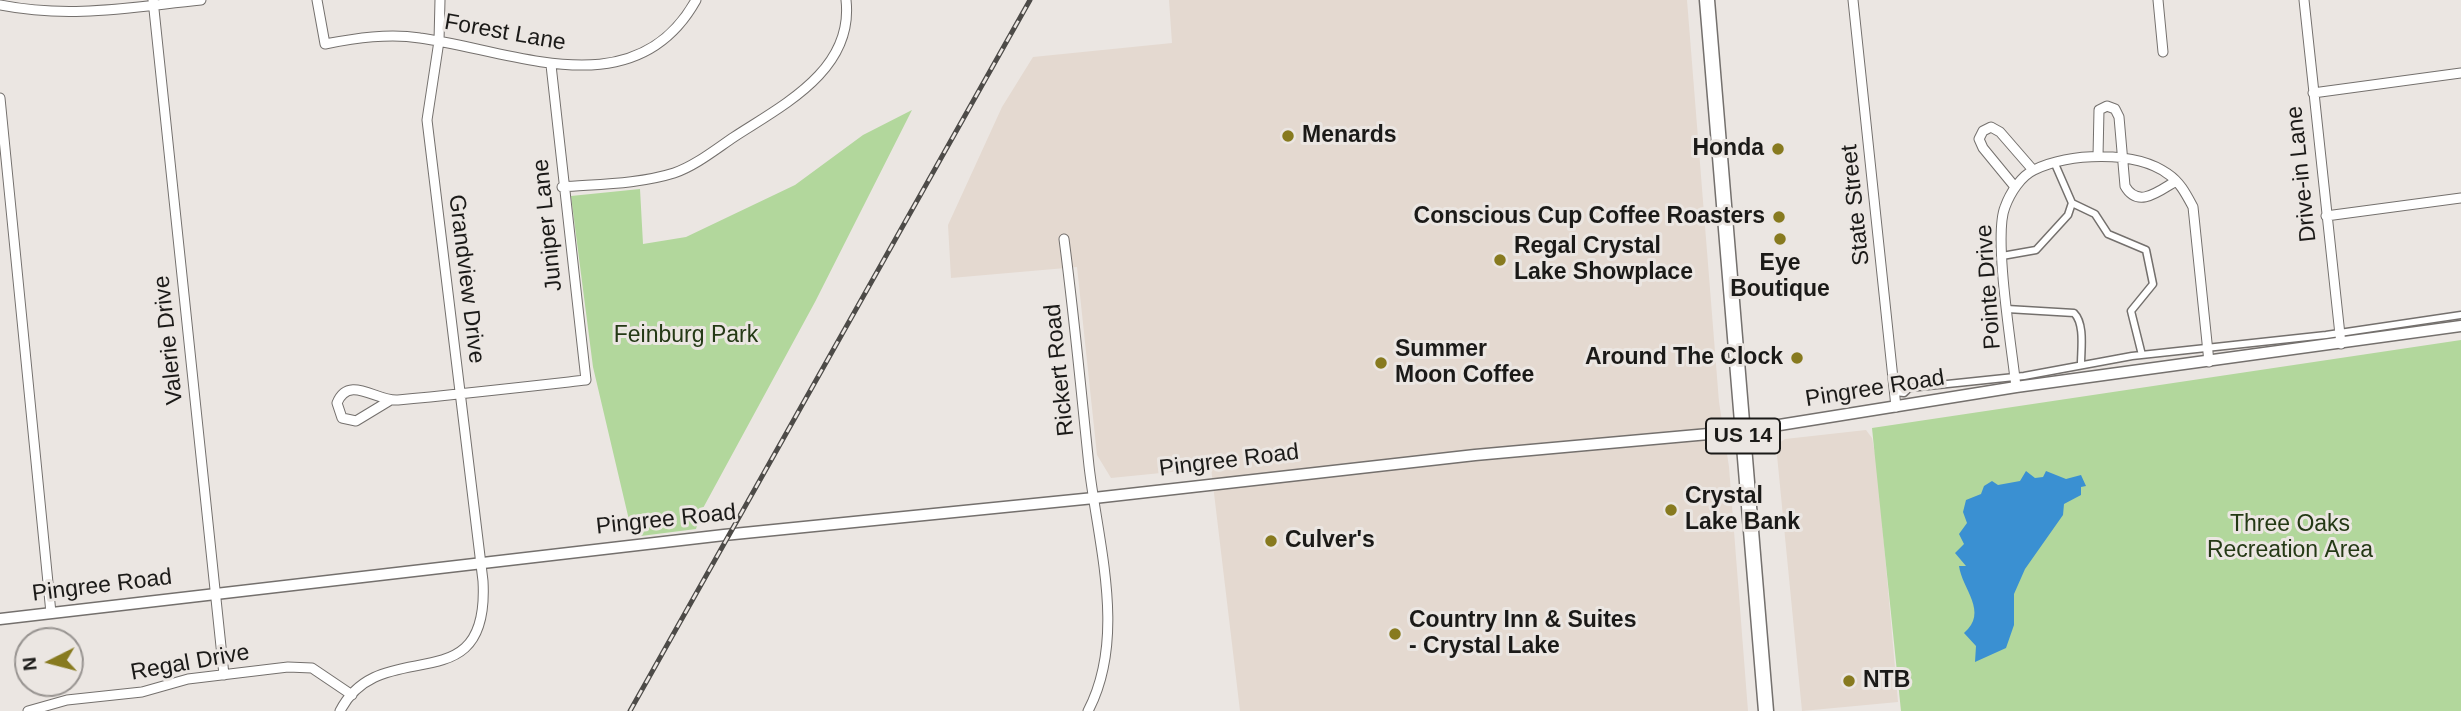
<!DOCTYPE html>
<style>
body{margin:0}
#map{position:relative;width:2461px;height:711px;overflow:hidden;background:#ebe6e2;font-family:Arial,sans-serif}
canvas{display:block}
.north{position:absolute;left:14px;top:627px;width:70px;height:70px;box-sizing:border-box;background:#ebe6e2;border:2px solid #989491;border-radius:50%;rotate:264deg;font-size:19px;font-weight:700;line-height:28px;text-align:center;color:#1b1a18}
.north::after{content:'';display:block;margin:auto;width:24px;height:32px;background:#877a1f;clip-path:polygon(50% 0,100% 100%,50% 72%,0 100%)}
</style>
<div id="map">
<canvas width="2461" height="711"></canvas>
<div class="north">N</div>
</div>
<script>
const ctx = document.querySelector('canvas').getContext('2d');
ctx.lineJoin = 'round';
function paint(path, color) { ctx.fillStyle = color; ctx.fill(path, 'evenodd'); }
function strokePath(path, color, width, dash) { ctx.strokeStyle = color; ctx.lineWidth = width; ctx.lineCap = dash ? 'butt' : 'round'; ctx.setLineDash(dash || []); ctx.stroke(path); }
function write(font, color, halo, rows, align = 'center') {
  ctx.font = font + ' Arial,sans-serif'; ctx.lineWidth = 6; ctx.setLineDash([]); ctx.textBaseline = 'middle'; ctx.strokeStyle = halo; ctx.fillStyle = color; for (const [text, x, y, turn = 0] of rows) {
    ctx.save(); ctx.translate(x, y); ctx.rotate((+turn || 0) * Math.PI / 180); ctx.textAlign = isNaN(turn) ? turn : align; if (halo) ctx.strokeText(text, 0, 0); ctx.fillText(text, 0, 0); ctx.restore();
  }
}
paint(new Path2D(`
 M1169,0H1687L1719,402L1729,467L1748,711H1240L1211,468L1111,478L1097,455L1077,267L951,278L948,225L1002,107L1033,57L1172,43Z
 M1866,430L1872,438L1877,464L1898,702L1802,711L1776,445L1785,439Z`), '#e4d9d0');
paint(new Path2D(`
 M912,110L815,302L702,510L696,529L633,537L593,367L571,196L640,189L643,244L686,237L795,185L863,135Z
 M2461,340V711H1901L1872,428Z`), '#b2d79c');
paint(new Path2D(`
 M2026,471L2035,478L2043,477L2046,471L2066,479L2081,475L2086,486L2081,487V495L2064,504L2063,515L2025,569L2014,594V625L2006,648L1975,662L1976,646L1964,633C1989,612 1962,589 1959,566H1966L1955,553L1964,544L1959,534L1967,523L1963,512L1966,500L1981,494L1984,486L1992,481L1998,485L2020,481Z`), '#3a90d2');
const pedestrian = new Path2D(`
 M2055,164L2072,203L2095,214L2108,234L2146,250L2153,284L2131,311L2142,355
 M2002,256L2036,250L2068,215L2072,203
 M2007,309L2074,313C2085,324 2081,349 2081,364
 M1895,392L1904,393L1909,388L2024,376L2132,356L2326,335L2461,315`);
const minor = new Path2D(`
 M153,0L224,675
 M317,0L325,44C356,38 389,33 420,38C514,51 635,109 696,0
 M1853,0L1896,407
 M2158,0L2163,52
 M2304,0L2341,344
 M0,5C71,19 131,7 201,0
 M2313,93L2461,73
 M0,98L51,613
 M2098,156L2099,110L2107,106L2115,109L2119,117L2125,186C2138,209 2159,191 2176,181
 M562,187C599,184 639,184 674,173C695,166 716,149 734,137C783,105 854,70 846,0
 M2015,187L1983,148L1979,139L1983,131L1991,127L2000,132L2033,170
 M2326,216L2461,198
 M1064,239C1074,314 1081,390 1089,466C1098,544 1127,637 1088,711
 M2016,387C2012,349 1993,236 2005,207C2010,193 2021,176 2034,170C2070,153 2135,150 2168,174C2180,182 2186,194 2193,207L2209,362
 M389,401L356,421L342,418L337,403C349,374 377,402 398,400C461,394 523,387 586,380L551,65
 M28,711L67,700L142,692L188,679L288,667L312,668L352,695
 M340,711C381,631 490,707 483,581L427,120L439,41L440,0`);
const tertiary = new Path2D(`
 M0,619L724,535L1094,498L1475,455L1742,431L2016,387L2461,326`);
const primary = new Path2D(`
 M1707,0L1766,711`);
strokePath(pedestrian, '#74706d', 9);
strokePath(minor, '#74706d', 11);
strokePath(tertiary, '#74706d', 13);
strokePath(primary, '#74706d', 17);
strokePath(pedestrian, '#fff', 6);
strokePath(minor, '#fff', 9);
strokePath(tertiary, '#fff', 10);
strokePath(primary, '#fff', 14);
const rail = new Path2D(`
 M630,711L1030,0`);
strokePath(rail, '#4d4b48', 5);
strokePath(rail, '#ebe6e2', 2.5, [8]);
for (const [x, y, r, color] of [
 [1288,136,7,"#877a1f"],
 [1778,149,7,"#877a1f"],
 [1779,217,7,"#877a1f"],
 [1780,239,7,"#877a1f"],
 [1500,260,7,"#877a1f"],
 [1797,358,7,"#877a1f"],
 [1381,363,7,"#877a1f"],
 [1671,510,7,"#877a1f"],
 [1271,541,7,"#877a1f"],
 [1395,634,7,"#877a1f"],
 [1849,681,7,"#877a1f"]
]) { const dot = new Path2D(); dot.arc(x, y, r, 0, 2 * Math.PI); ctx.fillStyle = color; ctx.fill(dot); strokePath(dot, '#ebe6e2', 2.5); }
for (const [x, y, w] of [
 [1743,436,74]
]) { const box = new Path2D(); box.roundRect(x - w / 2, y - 17.5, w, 35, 5); ctx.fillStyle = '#ebe6e2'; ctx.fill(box); strokePath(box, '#1b1a18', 2); }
write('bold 21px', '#1b1a18', null, [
 ["US 14",1743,436]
]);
write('23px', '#1b1a18', '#ebe6e2', [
 ["Forest Lane",505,33,10],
 ["Drive-in Lane",2302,174,-96],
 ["State Street",1856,205,-96],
 ["Juniper Lane",548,225,-96],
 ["Grandview Drive",466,279,83],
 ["Pointe Drive",1989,287,-94],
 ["Valerie Drive",169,340,-96],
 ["Rickert Road",1060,370,-96],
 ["Pingree Road",1875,389,-9],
 ["Pingree Road",1229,461,-7],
 ["Pingree Road",666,520,-6],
 ["Pingree Road",102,586,-7],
 ["Regal Drive",190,663,-10]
]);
write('bold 23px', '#1b1a18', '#ebe6e2', [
 ["Menards",1302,136],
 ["Honda",1764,149,"right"],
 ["Conscious Cup Coffee Roasters",1765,217,"right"],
 ["Regal Crystal",1514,247],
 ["Lake Showplace",1514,273],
 ["Eye",1780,264,"center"],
 ["Boutique",1780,290,"center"],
 ["Summer",1395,350],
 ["Moon Coffee",1395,376],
 ["Around The Clock",1783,358,"right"],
 ["Crystal",1685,497],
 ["Lake Bank",1685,523],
 ["Culver's",1285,541],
 ["Country Inn & Suites",1409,621],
 ["- Crystal Lake",1409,647],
 ["NTB",1863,681]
], 'left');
write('23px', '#243915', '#ebe6e2', [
 ["Feinburg Park",686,336],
 ["Three Oaks",2290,525],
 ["Recreation Area",2290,551]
]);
</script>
